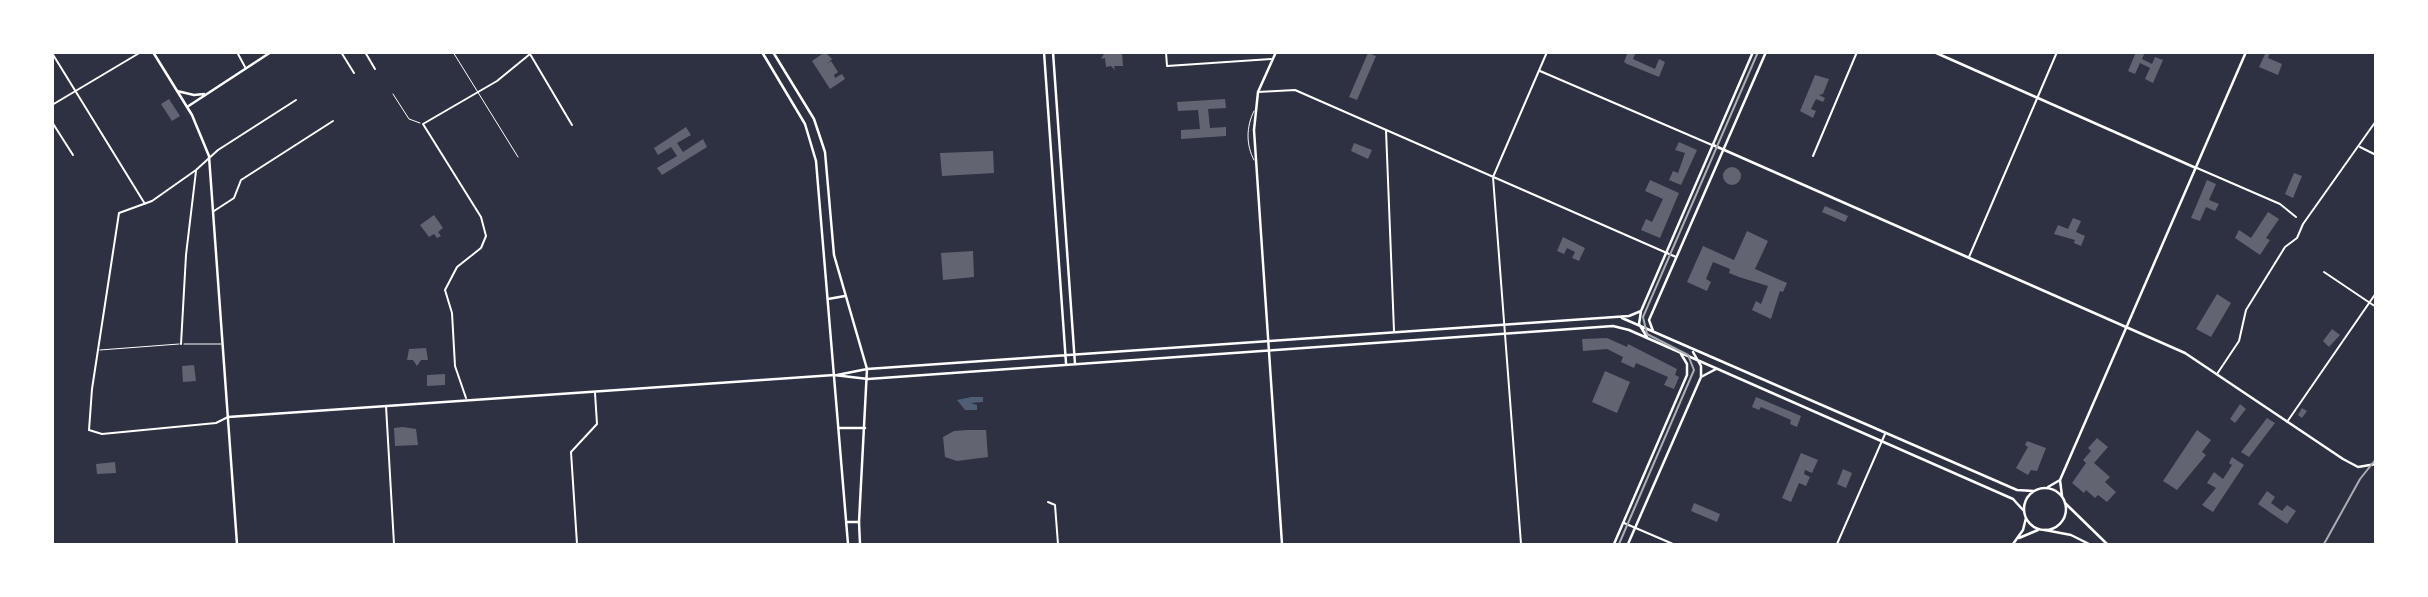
<!DOCTYPE html>
<style>
body{margin:0}
#map{position:relative;width:2428px;height:597px;overflow:hidden;background:#2d3142;font-family:"Crimson Pro",serif}
canvas{display:block}
.frame{position:absolute;inset:0;border:54px solid #fff;pointer-events:none}
</style>
<div id="map">
<canvas width="2428" height="597"></canvas>
<div class="frame"></div>
</div>
<script>
const ctx = document.querySelector('canvas').getContext('2d');
ctx.lineJoin = 'round';
function paint(path, color) { ctx.fillStyle = color; ctx.fill(path, 'evenodd'); }
function strokePath(path, color, width, dash) { ctx.strokeStyle = color; ctx.lineWidth = width; ctx.lineCap = dash ? 'butt' : 'round'; ctx.setLineDash(dash || []); ctx.stroke(path); }
paint(new Path2D(`
 M971,397H983V402L971,403L977,405V410H965L957,400Z`), '#4f5d75');
paint(new Path2D(`
 M825,52L832,59L826,65L831,61L838,72L834,75L835,78L842,74L845,79L830,89L812,61Z
 M1105,52H1122L1123,66H1114L1115,70L1111,66L1106,67L1105,58L1101,59Z
 M1628,52H1636L1633,59L1655,69L1659,59L1665,62L1659,77L1627,64L1624,62Z
 M2136,52H2145L2142,59L2152,64L2155,57L2163,60L2153,83L2145,79L2150,68L2140,63L2135,74L2128,71Z
 M2266,52H2270L2268,58L2282,64L2278,75L2259,67Z
 M1368,53L1376,56L1357,100L1349,97Z
 M1815,75L1829,79L1823,94L1819,95L1825,98L1823,102L1816,99L1811,109L1816,111L1813,118L1800,111Z
 M169,99L180,116L172,121L161,104Z
 M1225,99L1226,108L1208,109L1210,128L1226,127V136L1181,139V130L1200,129L1198,110L1178,111L1177,102Z
 M686,127L691,135L677,143L683,152L703,139L707,147L662,175L657,168L677,156L671,147L658,155L654,148Z
 M1679,142L1697,150L1681,185L1669,180L1673,171L1678,173L1685,153L1675,150Z
 M1354,143L1372,150L1368,159L1351,151Z
 M993,151L994,173L942,176L940,153Z
 M1723 176a9 9 0 1 1 18 0a9 9 0 1 1-18 0Z
 M2294,173L2302,176L2293,198L2285,194Z
 M1650,180L1679,193L1660,238L1641,230L1646,219L1652,222L1663,199L1645,191Z
 M2207,180L2216,184L2209,200L2219,204L2215,211L2206,207L2200,221L2191,218Z
 M1825,206L1848,216L1845,222L1822,212Z
 M2268,212L2279,219L2266,238L2270,240L2260,255L2235,238L2239,230L2251,238Z
 M434,215L443,228L438,232L441,236L437,238L434,234L429,237L420,225Z
 M2073,218L2081,221L2076,232L2085,236L2081,246L2074,243L2075,240L2054,234L2058,225L2068,229Z
 M1747,231L1768,241L1755,269L1787,283L1783,292L1780,291L1771,319L1752,310L1756,301L1761,304L1768,286L1739,277L1729,273L1730,269L1713,262L1706,279L1711,282L1707,291L1687,282L1703,246L1734,260Z
 M1563,237L1585,248L1579,261L1572,258L1575,252L1567,248L1564,254L1557,251Z
 M973,251L974,277L943,280L941,253Z
 M2217,294L2231,303L2211,337L2196,329Z
 M2332,329L2340,335L2329,347L2323,341Z
 M1607,338L1627,347L1628,344L1677,369L1675,375L1679,377L1674,389L1664,385L1668,377L1636,363L1634,368L1621,362L1623,357L1607,349L1583,351L1582,339Z
 M426,348L428,360H421L417,366L413,360H407L409,349Z
 M194,365L196,381L183,382L182,366Z
 M1605,371L1630,382L1617,413L1592,402Z
 M445,374V385L427,386V375Z
 M1756,397L1801,416L1797,427L1790,424L1791,420L1761,407L1759,410L1752,407Z
 M2240,404L2246,409L2235,423L2230,419Z
 M2302,408L2307,411L2302,418L2298,415Z
 M2267,418L2275,423L2249,457L2241,452Z
 M403,427L416,429L418,445L395,446L394,428Z
 M968,430H986L988,457L957,461L945,457L943,437L954,431Z
 M2197,430L2211,440L2202,452L2206,455L2177,490L2163,481Z
 M2097,438L2108,447L2094,463L2110,477L2105,482L2116,492L2107,502L2098,495L2095,498L2086,490L2084,493L2072,483L2086,463L2083,460L2091,451L2088,448Z
 M2027,441L2046,448L2037,471L2031,470L2028,475L2016,468L2028,447L2025,445Z
 M1801,453L1818,460L1812,473L1805,470L1804,474L1810,477L1806,486L1799,483L1791,502L1782,498Z
 M2232,457L2244,465L2213,512L2202,505L2216,488L2207,483L2214,472L2223,479L2232,465L2229,463Z
 M115,462L116,473L97,474L96,464Z
 M1843,469L1852,473L1846,488L1837,484Z
 M2267,491L2275,497L2271,503L2282,511L2287,505L2296,511L2287,524L2258,504Z
 M1694,503L1720,514L1717,522L1691,511Z`), '#626471');
strokePath(new Path2D(`
 M453,52L518,157
 M393,94L409,119L420,123
 M1254,111C1246,127 1246,145 1254,160
 M184,344H221
 M100,350L179,344`), '#fff', 1);
strokePath(new Path2D(`
 M1048,502L1055,505L1058,544`), '#fff', 2);
strokePath(new Path2D(`
 M237,52L245,67
 M341,52L354,73
 M365,52L375,69
 M1166,52L1167,66L1271,59
 M52,53L145,204
 M1540,71L1712,145
 M1258,92L1295,90L1676,257
 M52,105L141,52
 M52,122L73,155
 M1386,130L1394,331
 M2360,147L2376,155
 M1813,156L1857,52
 M2197,168L2280,204L2296,217
 M214,211L234,198L241,180L333,121
 M1969,257L2057,52
 M2324,272L2376,307
 M181,344L186,255L196,171
 M2217,374L2239,341L2246,310L2285,247L2297,238L2303,224L2376,121
 M466,398L455,366L452,313L445,290L457,267L481,248L486,236L481,217L423,124L497,81L530,54L572,125
 M386,406L394,544
 M228,417L216,423L102,434L89,430L92,389L119,213L152,201L196,170L218,150L296,100
 M2287,422L2376,293
 M1624,523L1673,544
 M577,544L571,452L597,424L595,393
 M1521,544L1493,177L1547,52
 M1837,544L1885,434`), '#fff', 2);
strokePath(new Path2D(`
 M153,52L192,115L209,156L237,544
 M1276,52L1258,92L1254,130L1282,544
 M1934,52L2196,168
 M177,91L194,95L204,94
 M187,107L271,52
 M1713,145L2185,353L2343,459L2358,467L2376,464
 M828,299L845,296
 M228,417L834,375
 M839,428H865
 M2065,503L2107,544
 M847,522H859
 M2045,530L2071,535L2089,544`), '#fff', 2.5);
strokePath(new Path2D(`
 M762,52L805,124L816,161L848,544
 M773,52L814,119L825,152L834,255L867,369L859,522L860,544
 M1044,52L1066,363
 M1053,52L1075,364
 M1622,318L2017,490L2034,491
 M1653,331L1649,320L1766,52
 M1647,337L1639,324L1641,311L1753,52
 M834,375L868,379L1613,326L1629,330L2013,499L2024,511
 M837,375L867,369L1629,316L1641,311
 M1701,377L1716,369
 M2048,487L2060,480
 M2024 509a21 21 0 1 1 42 0a21 21 0 1 1-42 0Z
 M2062,496L2060,480L2246,52
 M2019,538L2038,530
 M1614,544L1687,375V364L1681,354
 M1628,544L1701,377V366L1693,352
 M2013,544L2023,530L2026,518`), '#fff', 2.5);
strokePath(new Path2D(`
 M1619,544L1694,370L1688,355L1647,334L1643,317L1758,52`), '#abadb3', 2);
strokePath(new Path2D(`
 M2324,544L2360,479L2376,459`), '#abadb3', 2);
</script>
